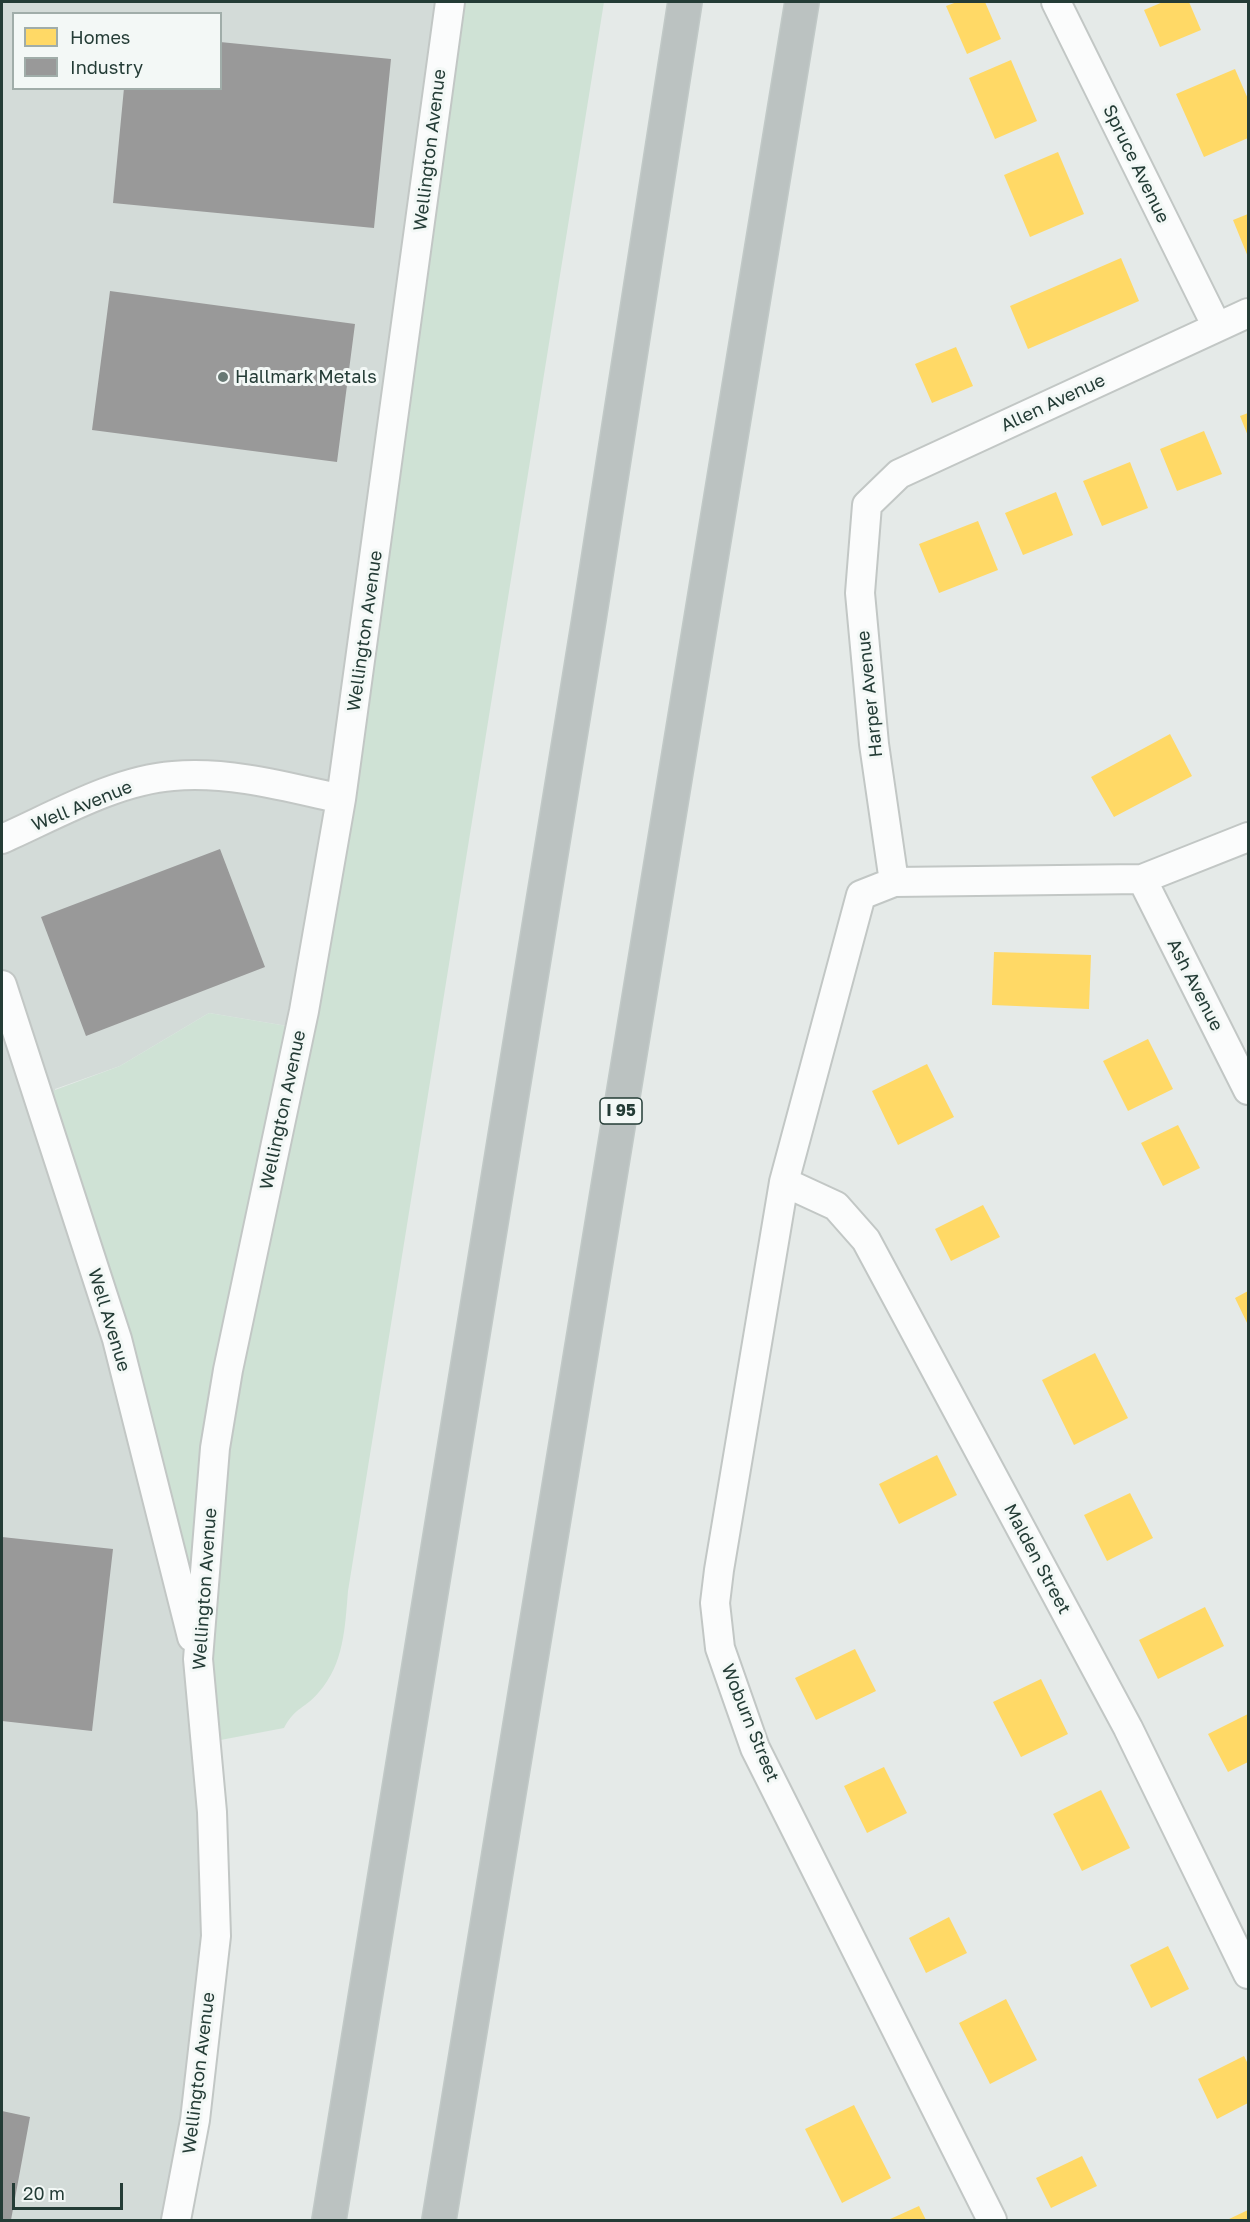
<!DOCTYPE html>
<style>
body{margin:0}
#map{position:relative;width:1250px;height:2222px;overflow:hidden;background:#e5eae8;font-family:"Golos Text",sans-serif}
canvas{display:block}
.frame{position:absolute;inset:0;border:3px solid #243c36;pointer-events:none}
.legend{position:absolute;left:12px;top:12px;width:210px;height:78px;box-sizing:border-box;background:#f3f8f6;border:2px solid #a0ada9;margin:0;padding:8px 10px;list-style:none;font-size:18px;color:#243c36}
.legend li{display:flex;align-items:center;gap:12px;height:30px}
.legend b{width:30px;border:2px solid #a0ada9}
.scale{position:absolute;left:12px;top:2183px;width:111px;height:27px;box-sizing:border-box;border:3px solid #243c36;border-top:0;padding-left:8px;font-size:18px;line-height:21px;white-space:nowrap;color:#243c36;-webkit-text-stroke:4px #f3f8f6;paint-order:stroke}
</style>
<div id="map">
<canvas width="1250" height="2222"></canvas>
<div class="frame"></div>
<ul class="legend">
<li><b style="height:16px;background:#ffd966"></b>Homes</li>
<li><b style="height:16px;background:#999"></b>Industry</li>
</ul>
<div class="scale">20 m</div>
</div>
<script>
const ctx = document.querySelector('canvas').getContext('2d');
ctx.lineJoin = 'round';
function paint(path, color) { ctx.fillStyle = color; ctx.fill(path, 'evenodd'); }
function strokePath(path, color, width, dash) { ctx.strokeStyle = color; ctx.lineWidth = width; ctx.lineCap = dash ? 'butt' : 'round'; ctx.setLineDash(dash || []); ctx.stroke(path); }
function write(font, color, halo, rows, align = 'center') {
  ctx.font = font + ' "Golos Text",sans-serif'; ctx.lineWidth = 6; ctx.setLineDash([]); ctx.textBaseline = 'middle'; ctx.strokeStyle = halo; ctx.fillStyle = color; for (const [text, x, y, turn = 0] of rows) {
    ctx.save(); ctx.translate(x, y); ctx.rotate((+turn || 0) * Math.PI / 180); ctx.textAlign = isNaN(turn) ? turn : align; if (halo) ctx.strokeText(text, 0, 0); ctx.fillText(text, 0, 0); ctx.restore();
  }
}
paint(new Path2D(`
 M2,2H448L299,1028L209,1013L120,1066L55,1089L188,1568L212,1941L166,2220H2ZM14,14H220V88H14Z`), '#d3dbd8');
paint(new Path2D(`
 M448,2H604L348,1591C345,1627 344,1664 319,1692C306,1708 295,1707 284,1728L210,1742L188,1568L48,1098L55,1090L120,1066L209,1013L299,1028Z`), '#cfe2d5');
paint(new Path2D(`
 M957,2H985L1001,39L967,54L946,6Z
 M1163,2H1189L1201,30L1160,47L1144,10Z
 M1011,60L1037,121L995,139L969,78Z
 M1235,69L1248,99V138L1204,157L1176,94Z
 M1058,152L1084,214L1030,237L1004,175Z
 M1248,214V257L1233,220Z
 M1121,258L1139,301L1028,349L1010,306Z
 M956,347L973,386L932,403L915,364Z
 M1248,413V436L1240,416Z
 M1204,431L1222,474L1177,491L1160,449Z
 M1130,462L1148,508L1102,526L1083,481Z
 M1056,492L1073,535L1023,555L1005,513Z
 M978,521L998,570L939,593L919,544Z
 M1170,734L1192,776L1114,817L1091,777Z
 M994,952L1091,955L1089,1009L992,1005Z
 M1148,1039L1173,1089L1128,1111L1103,1061Z
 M927,1064L954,1117L898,1145L872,1091Z
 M1178,1125L1200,1168L1163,1186L1141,1143Z
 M983,1205L1000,1237L951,1261L935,1229Z
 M1248,1291V1325L1235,1298Z
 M1095,1353L1128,1418L1074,1445L1042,1380Z
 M937,1455L957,1495L899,1524L879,1484Z
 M1130,1493L1153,1538L1107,1561L1084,1515Z
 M1205,1607L1224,1646L1158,1679L1139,1640Z
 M855,1649L876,1691L816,1720L795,1678Z
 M1041,1679L1068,1734L1021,1757L993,1702Z
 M1248,1714V1762L1228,1772L1208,1734Z
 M884,1767L907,1813L867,1833L844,1786Z
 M1101,1790L1130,1848L1082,1871L1053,1814Z
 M949,1917L967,1953L926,1973L909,1938Z
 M1168,1946L1189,1989L1151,2008L1130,1965Z
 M1006,1999L1037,2060L990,2084L959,2023Z
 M1244,2056L1248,2064V2103L1217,2119L1198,2079Z
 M854,2105L891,2178L842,2203L805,2129Z
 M1082,2156L1097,2186L1051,2208L1036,2178Z
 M919,2206L926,2220H888Z
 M1248,2210V2220H1227Z`), '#ffd966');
paint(new Path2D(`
 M220,42L391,59L374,228L113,203L124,88H220Z
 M110,291L355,324L337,462L92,430Z
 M220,849L265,967L86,1036L41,917Z
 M2,1537L113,1549L92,1731L2,1721Z
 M2,2111L30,2117L11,2220H2Z`), '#999');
const street = new Path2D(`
 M1056,2L1217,327
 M2,839C54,816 116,780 173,776C230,771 287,787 341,799
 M1142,879L1248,1090
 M894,882L874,744L860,593L867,505L899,474L1248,313
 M2,985L117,1339L192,1637
 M784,1182L836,1206L866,1240L1128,1728L1248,1974
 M176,2220L195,2120L216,1936L212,1812L198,1659L215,1448L228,1370L304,1011L341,799L450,2
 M992,2220L755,1748L720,1648L715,1603L719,1570L784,1182L861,895L894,882L1142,879L1248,837`);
const highway = new Path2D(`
 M329,2220L589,619L685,2
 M439,2220L802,2`);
strokePath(street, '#c2c7c5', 32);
strokePath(highway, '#c1c9c7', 36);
strokePath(street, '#fbfcfc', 28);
strokePath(highway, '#bbc2c1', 33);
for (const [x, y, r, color] of [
 [223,377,6,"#687974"]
]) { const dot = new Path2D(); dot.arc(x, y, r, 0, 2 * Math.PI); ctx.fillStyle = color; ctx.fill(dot); strokePath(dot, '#f3f8f6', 2); }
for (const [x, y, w] of [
 [621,1111,42]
]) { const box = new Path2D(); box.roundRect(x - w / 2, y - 13, w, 26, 4.5); ctx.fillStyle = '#f3f8f6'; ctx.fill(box); strokePath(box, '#243c36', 1.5); }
write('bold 16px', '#243c36', null, [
 ["I 95",621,1111]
]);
write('18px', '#243c36', '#f3f8f6', [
 ["Wellington Avenue",430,150,-83],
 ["Spruce Avenue",1136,164,64],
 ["Allen Avenue",1053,403,-25],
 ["Wellington Avenue",365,631,-82],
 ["Harper Avenue",870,694,-96],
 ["Well Avenue",82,806,-22],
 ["Ash Avenue",1195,985,63],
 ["Wellington Avenue",283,1110,-78],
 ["Well Avenue",109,1320,73],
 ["Malden Street",1037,1559,62],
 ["Wellington Avenue",205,1589,-86],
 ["Woburn Street",750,1723,68],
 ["Wellington Avenue",199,2073,-83]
]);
write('18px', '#243c36', '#f3f8f6', [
 ["Hallmark Metals",235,377]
], 'left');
</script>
